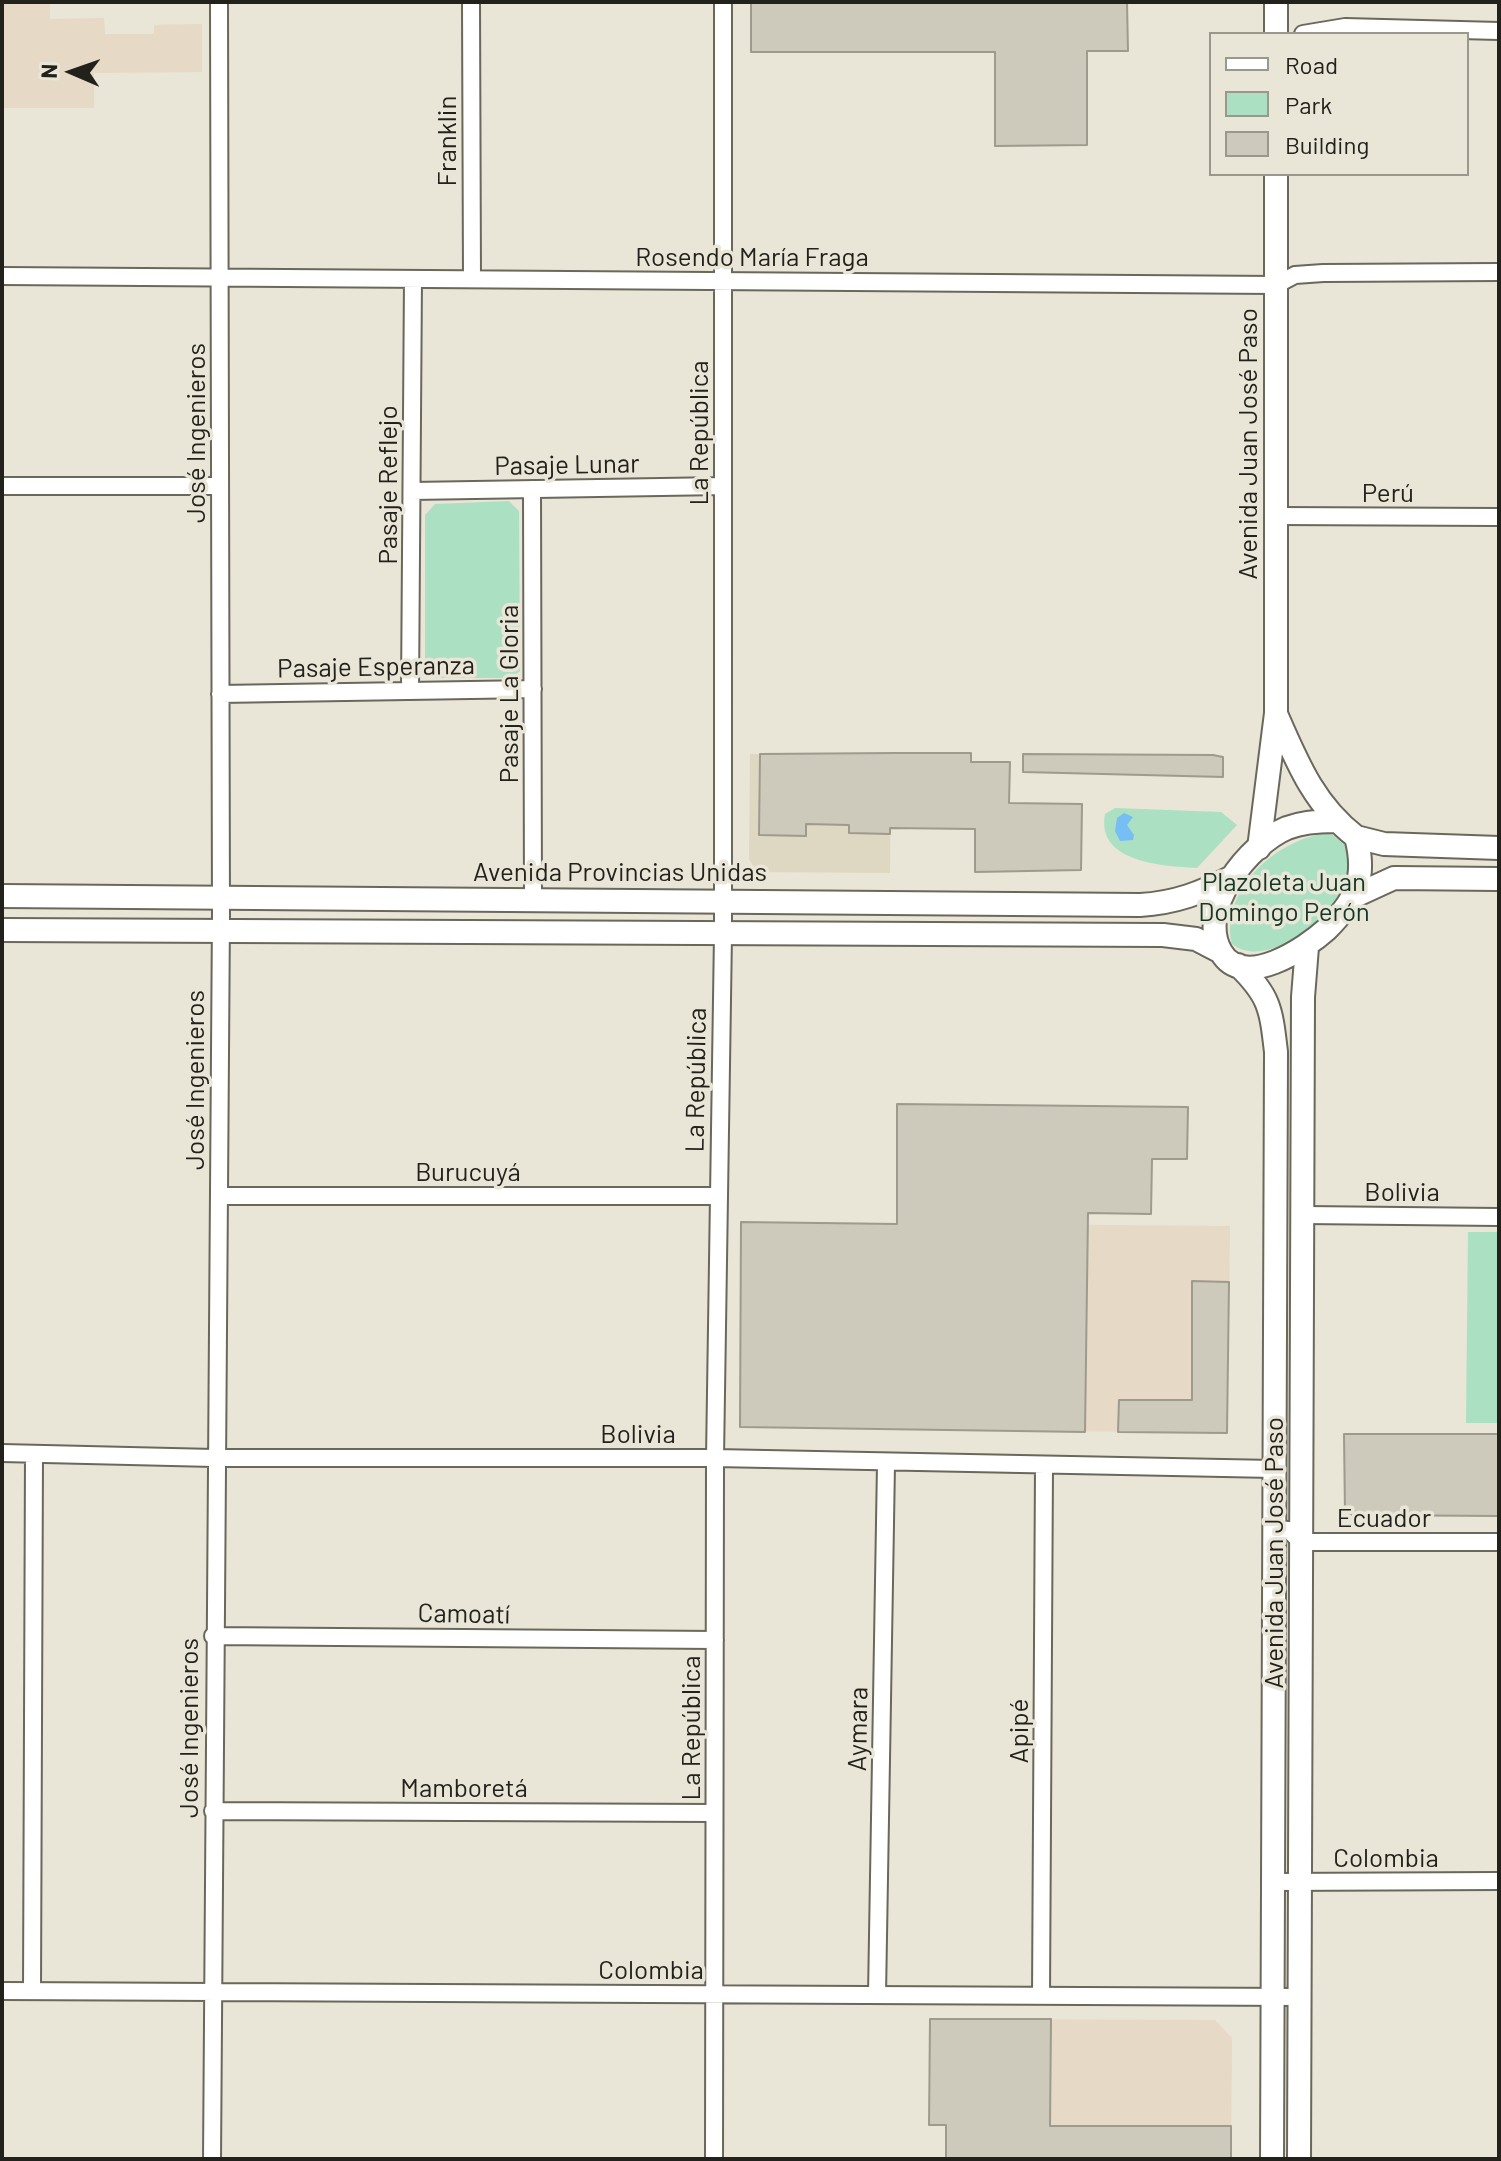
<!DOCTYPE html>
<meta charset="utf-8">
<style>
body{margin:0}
#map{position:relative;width:1501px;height:2161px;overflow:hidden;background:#e9e5d7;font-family:Barlow,sans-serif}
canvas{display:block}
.frame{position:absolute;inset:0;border:4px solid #23211c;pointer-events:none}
.legend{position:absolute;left:1209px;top:32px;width:260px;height:144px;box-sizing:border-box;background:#e9e5d7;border:2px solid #9a978c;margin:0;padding:10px 14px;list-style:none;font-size:24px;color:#23211c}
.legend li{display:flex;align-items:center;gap:16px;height:40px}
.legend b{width:40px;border:2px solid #9a978c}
.north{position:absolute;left:32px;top:32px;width:80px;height:80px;-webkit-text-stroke:6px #e9e5d7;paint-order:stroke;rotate:272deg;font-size:22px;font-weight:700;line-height:32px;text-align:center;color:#23211c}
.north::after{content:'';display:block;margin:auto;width:28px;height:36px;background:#23211c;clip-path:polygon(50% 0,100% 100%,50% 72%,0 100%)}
</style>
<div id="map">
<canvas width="1501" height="2161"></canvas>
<div class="frame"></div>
<ul class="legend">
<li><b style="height:10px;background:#fff"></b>Road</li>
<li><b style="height:22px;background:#abe0c3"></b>Park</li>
<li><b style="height:22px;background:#cdc9bb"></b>Building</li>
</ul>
<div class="north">N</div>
</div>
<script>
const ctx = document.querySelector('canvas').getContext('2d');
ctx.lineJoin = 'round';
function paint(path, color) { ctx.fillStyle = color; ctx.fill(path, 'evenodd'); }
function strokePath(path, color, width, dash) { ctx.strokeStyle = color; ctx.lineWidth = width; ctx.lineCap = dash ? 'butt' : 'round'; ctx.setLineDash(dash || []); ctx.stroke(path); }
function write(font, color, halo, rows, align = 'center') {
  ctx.font = font + ' Barlow,sans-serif'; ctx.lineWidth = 7; ctx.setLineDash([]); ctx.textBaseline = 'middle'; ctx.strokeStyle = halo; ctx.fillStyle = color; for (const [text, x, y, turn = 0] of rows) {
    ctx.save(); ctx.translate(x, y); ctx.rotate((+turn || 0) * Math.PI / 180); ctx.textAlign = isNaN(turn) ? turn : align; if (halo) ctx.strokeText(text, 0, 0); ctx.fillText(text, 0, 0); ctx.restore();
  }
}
paint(new Path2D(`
 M750,754L891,755L890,873L757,872L749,859Z`), '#ded8c2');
paint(new Path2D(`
 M2,2H50V19L104,18L105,34H154V25L202,24V72L94,73V108H2Z
 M741,1222L1230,1226L1227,1433L740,1427Z
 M930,2019L1215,2020L1232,2038L1231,2159H946V2125H929Z`), '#e6d9c5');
paint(new Path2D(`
 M509,501L519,511L520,671L512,678H433L425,671V515L435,504Z
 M1115,808L1221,812L1237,825L1197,868C1161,866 1096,862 1105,814Z
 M1330,833L1345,845C1348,858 1352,875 1345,888C1328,919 1267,971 1232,944C1219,890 1278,837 1330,833Z
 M1468,1232H1499V1423H1466Z`), '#abe0c3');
paint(new Path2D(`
 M1124,813L1133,817L1127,825L1134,835L1133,840L1120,841L1115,831L1117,818Z`), '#76bef4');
const building = new Path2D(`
 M751,2H1127L1128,51H1087V145L995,146V52H751Z
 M895,753H971V762H1010L1009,803L1082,804L1081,870L975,872V829L890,828V834L849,833V825L806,824V836L759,835L760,754Z
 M1023,754L1213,755L1223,757V777L1023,772Z
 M897,1104L1188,1107L1187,1159H1152L1151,1214L1088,1213L1085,1432L740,1427L741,1222L897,1224Z
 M1192,1281L1229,1282L1227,1433L1118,1432L1119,1400H1192Z
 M1344,1434H1499L1498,1516L1345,1515Z
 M930,2019H1051L1050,2126H1231V2159H946V2125H929Z`);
paint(building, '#cdc9bb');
strokePath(building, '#9e9a8d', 2);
const minor = new Path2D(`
 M471,2L472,279
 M1303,34L1345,27L1499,31
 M2,276L1276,285L1295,275L1323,273L1499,272
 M2,486H220
 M532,489L533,899
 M412,491L723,486
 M1276,516L1499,517
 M410,691L413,279
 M220,694L533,689
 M219,1196H718
 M1304,1215L1499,1217
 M2,1453L214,1458H715L1274,1469
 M1274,1529L1289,1530L1301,1542H1499
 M213,1636L715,1640
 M213,1811L714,1813
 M1273,1882L1499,1881
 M2,1991L1299,1997
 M32,1991L34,1454
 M877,1995L886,1464
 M1041,1996L1044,1466
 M212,2159L221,914L219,2
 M714,2159L715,1458L723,934V2`);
const secondary = new Path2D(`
 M1276,34V2
 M1276,714C1297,762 1314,805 1356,837C1367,878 1356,900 1327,929C1306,948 1243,991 1221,952C1196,909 1249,844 1287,828C1303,822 1317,821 1334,821
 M1356,837L1384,844L1499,848
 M1259,848L1276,713V174
 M1357,895L1394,878L1499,879
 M2,896L1140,905C1175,903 1201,893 1232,877
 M2,930L1163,935L1196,939L1221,952
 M1238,965C1270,996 1271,1009 1276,1052L1272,2159
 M1299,2159L1303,997L1307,947`);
strokePath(minor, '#6a675b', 20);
strokePath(secondary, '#6a675b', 26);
strokePath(minor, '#fff', 16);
strokePath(secondary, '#fff', 22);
write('26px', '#23211c', '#e9e5d7', [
 ["Franklin",447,141,-90],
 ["Rosendo María Fraga",752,257],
 ["José Ingenieros",196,433,-90],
 ["La República",699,433,-90],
 ["Avenida Juan José Paso",1248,444,-90],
 ["Pasaje Lunar",567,465,-1],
 ["Pasaje Reflejo",388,485,-90],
 ["Perú",1388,493],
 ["Pasaje Esperanza",376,667,-1],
 ["Pasaje La Gloria",509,694,-90],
 ["Avenida Provincias Unidas",620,872],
 ["José Ingenieros",195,1080,-90],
 ["La República",696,1080,-89],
 ["Burucuyá",468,1172],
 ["Bolivia",1402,1192],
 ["Bolivia",638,1434],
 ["Ecuador",1384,1518],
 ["Avenida Juan José Paso",1274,1553,-90],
 ["Camoatí",464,1614,1],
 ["José Ingenieros",189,1728,-90],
 ["La República",691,1728,-90],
 ["Aymara",858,1729,-89],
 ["Apipé",1019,1731,-90],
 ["Mamboretá",464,1788],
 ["Colombia",1386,1858],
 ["Colombia",651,1970]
]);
write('26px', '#113726', '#e9e5d7', [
 ["Plazoleta Juan",1284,882],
 ["Domingo Perón",1284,912]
]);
</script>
